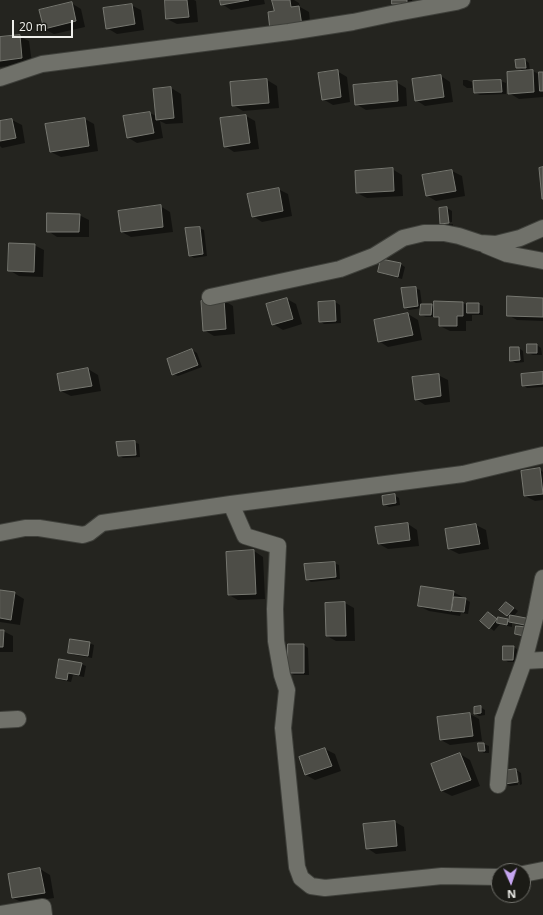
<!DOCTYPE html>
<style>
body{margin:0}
#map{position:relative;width:543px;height:915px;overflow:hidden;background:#24241f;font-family:"Open Sans",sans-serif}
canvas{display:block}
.north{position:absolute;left:491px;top:863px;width:40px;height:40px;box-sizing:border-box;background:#1b1b16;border:1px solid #70706b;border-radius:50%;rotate:177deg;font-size:11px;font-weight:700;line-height:16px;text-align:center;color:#efefeb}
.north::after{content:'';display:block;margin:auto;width:14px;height:18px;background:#c6a6f0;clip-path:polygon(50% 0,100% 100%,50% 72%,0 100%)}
.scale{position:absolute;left:12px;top:20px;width:61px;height:18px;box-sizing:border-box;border:2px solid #efefeb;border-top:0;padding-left:5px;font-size:12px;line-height:14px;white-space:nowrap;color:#efefeb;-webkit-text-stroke:3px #1b1b16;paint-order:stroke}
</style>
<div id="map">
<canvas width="543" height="915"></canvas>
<div class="north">N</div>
<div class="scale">20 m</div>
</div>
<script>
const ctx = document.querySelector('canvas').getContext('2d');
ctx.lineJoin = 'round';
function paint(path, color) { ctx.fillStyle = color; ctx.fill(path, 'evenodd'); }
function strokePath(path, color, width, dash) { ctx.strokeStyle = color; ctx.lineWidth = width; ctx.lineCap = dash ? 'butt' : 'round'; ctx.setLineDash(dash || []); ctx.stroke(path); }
paint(new Path2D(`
 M166,0H194L196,1L198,22L177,24L167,19Z
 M221,0H264L265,4L231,10L222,4Z
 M273,0H294L299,3L300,7L309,12L311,31L275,12Z
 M393,0H412V6H398L393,3Z
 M71,3L81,9L85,27L54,34L44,29Z
 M131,5L141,10L144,30L117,34L107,28Z
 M19,36L29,41L32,63L0,67V38Z
 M525,60L529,63L530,71H533L540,75L543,73V97L519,99L509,93L524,71L517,67Z
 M337,71L347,77L350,102L333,105L323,99Z
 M441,76L450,82L453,102L425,106L416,100Z
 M267,80L277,86L279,108L243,111L233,105L231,83Z
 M463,80H467L472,82V88H467L463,85Z
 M501,81L506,83V94L480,95L475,93Z
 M396,82L406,88L407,106L366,110L356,104Z
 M171,88L181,94L183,123L166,124L160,121L163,138L137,143L127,137L124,117L150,113L156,116L154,90Z
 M246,116L255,121L259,149L234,152L225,146Z
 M85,119L94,124L98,151L61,157L51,152Z
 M12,120L22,125L25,143L2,148L0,146V122Z
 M392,169L402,175L403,196L367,198L357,193Z
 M452,171L462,176L465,196L436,201L426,195Z
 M278,189L288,194L292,216L262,222L253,216Z
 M160,206L170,212L173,232L131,237L122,232Z
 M447,208L452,211V222L444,223V225L453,224V226H446L441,223Z
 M79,215L89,220V237H57L48,231Z
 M199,228L204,230L207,256L194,258L190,255Z
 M34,245L44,250L43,277L19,276L9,270Z
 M400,264L405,267L402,279L384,274L379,272Z
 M415,288L420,290L422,305H431L435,307L463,303L468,306L478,304L483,306V315H472V321H466V331H450L440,326V319L437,317H426L421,315L422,308L409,310L405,307Z
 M287,299L296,304L302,324L283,330L273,324Z
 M543,299V321L517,320L508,315Z
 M223,300L233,306L235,334L214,336L204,330Z
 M335,302L340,305L341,323L324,324L320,321Z
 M408,314L418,320L422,340L388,347L379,341Z
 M537,345L541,348L542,355H533L528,353Z
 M519,348L523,351L524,362L516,363L511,360Z
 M192,350L197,353L202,367L178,376L173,374Z
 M88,369L98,375L101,391L71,396L61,391Z
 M543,373V387L527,388L523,385Z
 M438,375L448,380L450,402L425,405L416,399Z
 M134,442L139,444L140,457L123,458L119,455Z
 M539,469L543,472V500L535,501L525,496Z
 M394,495L399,498L400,505L389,507L384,504Z
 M408,524L417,530L419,546L388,549L379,544Z
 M476,525L486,530L489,549L459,554L449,549Z
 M254,551L263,557L265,599L238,600L229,595Z
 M334,563L339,565L340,579L311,582L307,579Z
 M0,591L14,593L24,599L20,625L0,622Z
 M453,592L463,597V599H465L470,602L468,614L461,613L460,616L429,611L419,606Z
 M345,603L354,608L355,641H336L327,636Z
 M507,603L518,611L513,617L534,628L515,624L512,623V627L503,625L500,624L494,631L482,621L489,613L493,616L492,618L499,621L508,620L510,621L511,617L508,615Z
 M0,631H3L13,636V652H0Z
 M89,643L94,645L92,658L74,655L69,652Z
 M304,645L308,648L309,675H294L289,672Z
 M514,647L518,650V662H508L504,659Z
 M81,664L86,666L84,677L73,675L71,682L61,680L57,678Z
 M480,707L485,710V715L479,716L475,713Z
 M470,714L479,719L482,741L450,745L441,740Z
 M484,744L489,746V753H484L480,750Z
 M325,749L335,754L341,771L315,780L306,775L300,758Z
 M460,754L470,760L480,786L452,796L442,791L432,765Z
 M516,770L521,773L522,784L520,785L518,772H516L518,785L510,786L506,784L504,772Z
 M395,822L404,827L406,851L376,854L367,848Z
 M40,869L50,875L54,898L23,903L13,898L9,875Z`), '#0007');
const building = new Path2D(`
 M165,0H187L189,17L166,19Z
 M220,0H249L221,5Z
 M272,0H290L291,7L299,6L302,26L270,30L268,12L274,11Z
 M392,0H407V4H392Z
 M72,2L76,21L44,29L39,10Z
 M132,4L135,24L106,29L103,8Z
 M20,35L22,58L0,61V37Z
 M525,59L526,68H516L515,60Z
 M338,70L341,97L322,100L318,73Z
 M533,70L534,92L508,94L507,72Z
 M539,72H543V91H540Z
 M441,75L444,97L415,101L412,79Z
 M267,79L269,103L232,106L230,82Z
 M501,80L502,92L474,93L473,81Z
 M397,81L398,101L355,105L353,85Z
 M171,87L174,118L156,120L153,89Z
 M150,112L154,133L127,138L123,116Z
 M246,115L250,143L224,147L220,118Z
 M85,118L89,146L50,152L45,124Z
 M12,119L16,138L0,141V121Z
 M543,167V199H542L539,168Z
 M393,168L394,191L356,193L355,171Z
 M452,170L456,191L426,196L422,175Z
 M279,188L283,211L252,217L247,194Z
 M161,205L163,227L121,232L118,211Z
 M447,207L449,223L440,224L439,208Z
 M47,213L80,214L79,232H47Z
 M200,227L203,254L189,256L185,228Z
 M9,243L35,244L34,272L8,271Z
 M381,259L401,263L398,277L378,272Z
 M416,287L418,306L404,308L401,288Z
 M507,296L543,298V317L507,316Z
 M287,298L293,319L272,325L266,304Z
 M224,299L226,329L203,331L201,301Z
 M335,301L336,321L319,322L318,302Z
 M434,301L463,302V316H457V326H439V317H434Z
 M467,303H479V313H467Z
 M421,304H432L431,315H420Z
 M408,313L413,335L378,342L374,320Z
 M527,344H537V353H527Z
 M510,347H519L520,360L510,361Z
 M192,349L198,365L172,375L167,359Z
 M88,368L92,386L60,391L57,374Z
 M543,372V384L522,386L521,374Z
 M439,374L441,396L415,400L412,377Z
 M135,441L136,455L118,456L116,442Z
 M540,468L543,494L524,496L521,471Z
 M395,494L396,503L383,505L382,496Z
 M408,523L410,540L378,544L375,527Z
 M476,524L480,544L448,549L445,529Z
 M254,550L256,594L228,595L226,552Z
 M335,562L336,577L306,580L304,564Z
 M421,586L454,591L451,611L418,606Z
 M0,590L15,592L11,620L0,618Z
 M454,597L466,598L464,612L452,611Z
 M345,602L346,636H326L325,603Z
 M506,602L514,608L507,616L499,610Z
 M488,612L497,619L489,629L480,621Z
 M510,615L531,619L530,626L509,622Z
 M498,617L508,619L507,625L497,623Z
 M516,626L526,627L524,636L515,634Z
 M0,630H4L3,647H0Z
 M70,639L90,642L88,656L68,653Z
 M288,644H304V673H288Z
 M503,646H514L513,660H503Z
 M59,659L82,663L79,675L68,673L67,680L56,678Z
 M481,706V713L474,714V707Z
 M470,713L473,736L440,740L437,717Z
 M478,743H484L485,751H479Z
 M325,748L332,766L305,775L299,757Z
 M460,753L471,780L441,791L431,764Z
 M516,769L518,782L505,784L503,771Z
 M395,821L397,846L366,849L363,824Z
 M40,868L45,893L12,898L8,874Z`);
paint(building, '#4d4d47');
strokePath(building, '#767770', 1);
const minor = new Path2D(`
 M0,78L42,64L289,32L353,22L391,14L456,2L462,0
 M485,245L507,254L543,261
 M210,297L340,269L374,256L403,238L424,233H444L459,236L480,243L496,244L520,238L543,228
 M231,504L245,536L278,546L275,609L276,641L282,675L287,690L283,728L297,867L301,878L311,886L325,888L442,876L499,877
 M0,533L25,528H39L83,535L89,533L102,523L231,504L463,474L543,455
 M524,661L543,660
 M0,720L18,719
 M498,785L503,719L524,661L535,618L543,578
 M523,874L543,870
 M0,914L43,907L44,915`);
strokePath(minor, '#3f403b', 18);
strokePath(minor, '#70716a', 16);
</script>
